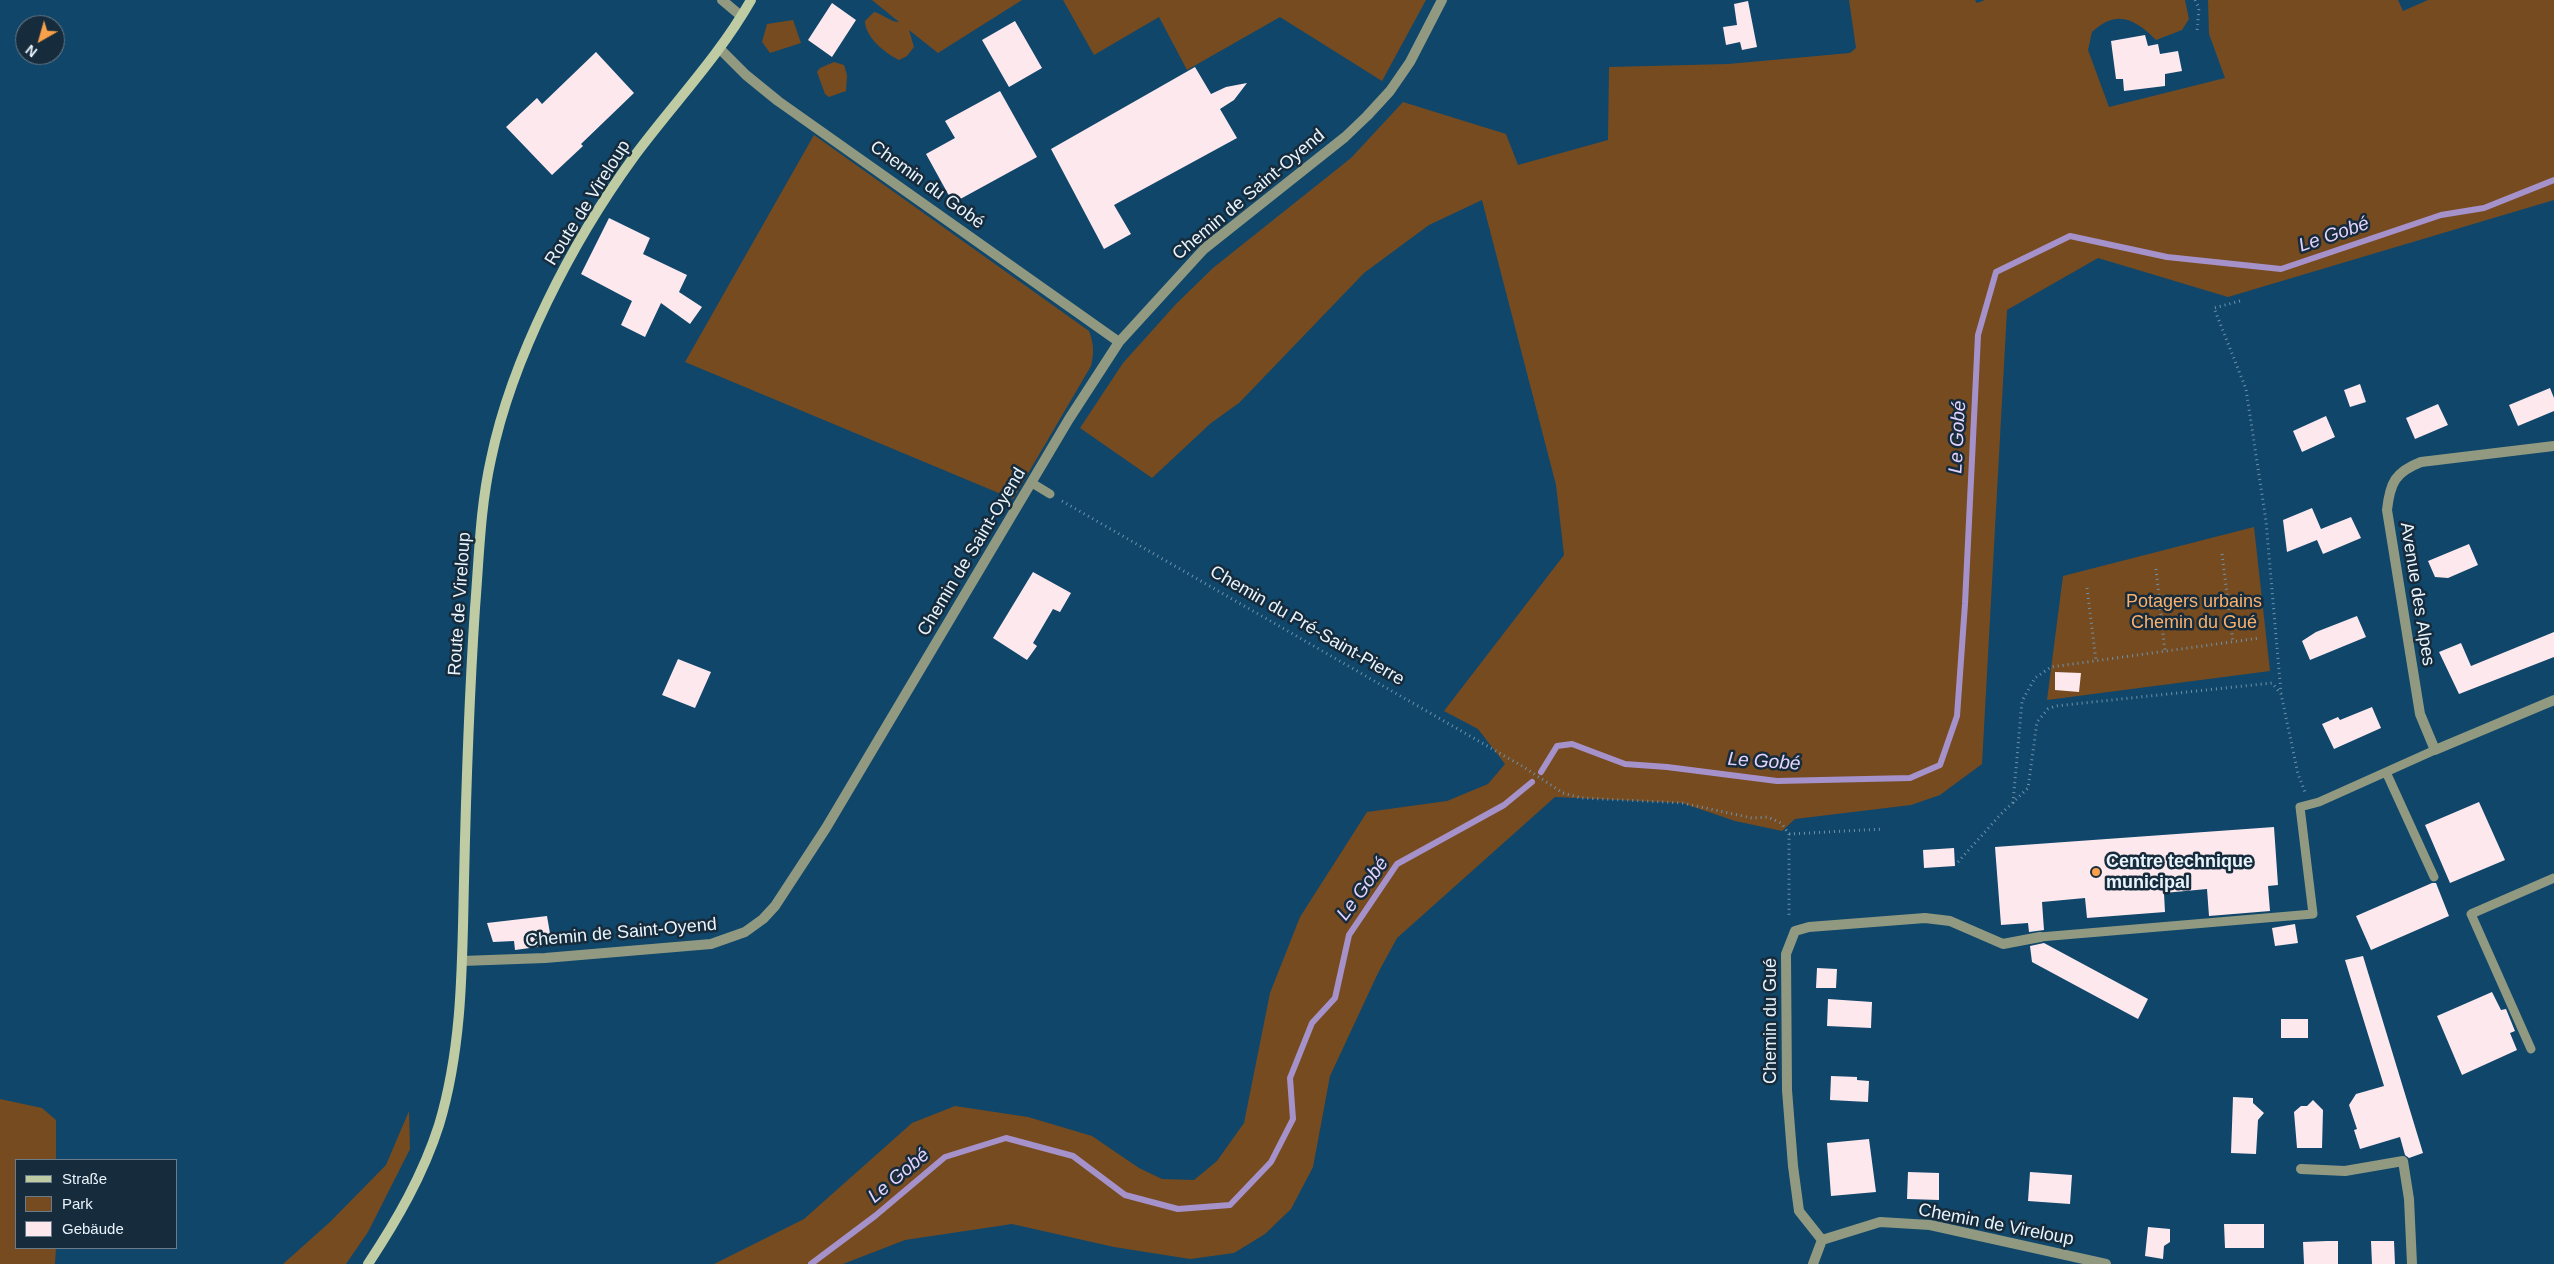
<!DOCTYPE html>
<meta charset="utf-8">
<style>
body{margin:0}
#map{position:relative;width:2554px;height:1264px;overflow:hidden;background:#0f466a;font-family:Helvetica,sans-serif}
canvas{display:block}
.legend{position:absolute;left:15px;top:1159px;width:162px;height:90px;box-sizing:border-box;background:#162b3b;border:1px solid #6a7b89;margin:0;padding:6px 9px;list-style:none;font-size:15px;color:#e9f4fd}
.legend li{display:flex;align-items:center;gap:10px;height:25px}
.legend b{width:25px;border:1px solid #6a7b89}
.north{position:absolute;left:15px;top:15px;width:50px;height:50px;box-sizing:border-box;background:#162b3b;border:1px solid #6a7b89;border-radius:50%;rotate:218deg;font-size:14px;font-weight:700;line-height:20px;text-align:center;color:#e9f4fd}
.north::after{content:'';display:block;margin:auto;width:18px;height:22px;background:#f8a14a;clip-path:polygon(50% 0,100% 100%,50% 72%,0 100%)}
</style>
<div id="map">
<canvas width="2554" height="1264"></canvas>
<ul class="legend">
<li><b style="height:6px;background:#becba3"></b>Straße</li>
<li><b style="height:14px;background:#774b20"></b>Park</li>
<li><b style="height:14px;background:#fde8ed"></b>Gebäude</li>
</ul>
<div class="north">N</div>
</div>
<script>
const ctx = document.querySelector('canvas').getContext('2d');
ctx.lineJoin = 'round';
function paint(path, color) { ctx.fillStyle = color; ctx.fill(path, 'evenodd'); }
function strokePath(path, color, width, dash) { ctx.strokeStyle = color; ctx.lineWidth = width; ctx.lineCap = dash ? 'butt' : 'round'; ctx.setLineDash(dash || []); ctx.stroke(path); }
function write(font, color, halo, rows, align = 'center') {
  ctx.font = font + ' Helvetica,sans-serif'; ctx.lineWidth = 5; ctx.setLineDash([]); ctx.textBaseline = 'middle'; ctx.strokeStyle = halo; ctx.fillStyle = color; for (const [text, x, y, turn = 0] of rows) {
    ctx.save(); ctx.translate(x, y); ctx.rotate((+turn || 0) * Math.PI / 180); ctx.textAlign = isNaN(turn) ? turn : align; if (halo) ctx.strokeText(text, 0, 0); ctx.fillText(text, 0, 0); ctx.restore();
  }
}
paint(new Path2D(`
 M872,0H1022L938,53L909,30L914,47L907,56L899,60C885,53 865,37 865,21L874,12C883,14 890,22 899,22Z
 M1063,0H1426L1382,81L1280,17L1187,70L1159,17L1094,55Z
 M1849,0H1975L1977,3L1985,0H2185L2189,19L2182,30L2156,40C2135,19 2117,9 2092,32L2088,50L2109,107L2225,78L2209,34L2208,0H2398L2403,11L2428,0H2554V200L2228,297L2098,258L2007,310L1982,764L1940,795L1911,805L1795,819L1782,831L1735,821L1682,803L1555,797L1397,938L1378,973L1330,1076L1313,1167L1291,1209L1265,1234L1234,1253L1190,1259L1114,1247L1012,1224L905,1240L843,1264H714L804,1219L912,1123L955,1106L1028,1117L1092,1136L1139,1168L1162,1179L1194,1180L1217,1161L1244,1123L1270,993L1300,917L1367,812L1447,801L1488,784L1505,764L1478,729L1444,711L1564,555L1556,485L1482,200L1429,225L1364,273L1239,403L1211,423L1152,478L1080,428L1123,363L1176,304L1213,268L1351,158L1403,102L1506,134L1518,165L1608,140L1609,67L1728,64L1850,53L1856,48Z
 M793,20L801,43L770,53L762,42L767,24Z
 M834,62L844,65L847,75L846,91L829,97L825,94L817,72L820,68Z
 M814,135L1089,331C1094,344 1094,353 1091,366L1013,499L685,362Z
 M2254,527L2270,671L2047,700L2063,576Z
 M0,1099L42,1108L56,1120V1160H16V1248H56L55,1264H0Z
 M409,1111L410,1149L368,1232L346,1264H283L330,1222L386,1165Z`), '#774b20');
strokePath(new Path2D(`
 M1541,772L1557,746L1572,744L1625,764L1667,767L1777,781L1910,778L1940,765L1957,716L1965,604L1978,335L1996,272L2070,236L2167,257L2281,269L2441,215L2484,208L2554,180
 M811,1264L875,1216L945,1157L1006,1138L1073,1156L1125,1195L1178,1209L1230,1205L1271,1162L1293,1119L1290,1078L1312,1023L1335,998L1349,935L1397,864L1504,805L1532,782`), '#a692cb', 6);
paint(new Path2D(`
 M1748,1L1757,47L1742,50L1740,42L1726,45L1723,27L1737,25L1734,4Z
 M832,3L856,20L832,57L808,40Z
 M1015,21L1042,68L1009,87L982,40Z
 M2145,35L2148,46L2158,44L2160,54L2178,51L2182,71L2165,74V86L2124,91L2123,79H2116L2111,41Z
 M596,52L634,93L581,144L583,146L552,175L506,127L537,98L542,104Z
 M1195,67L1211,94L1226,87L1247,83L1234,100L1220,109L1237,138L1114,205L1131,234L1104,249L1051,149Z
 M1000,91L1037,157L953,203L926,154L955,138L945,121Z
 M609,218L650,238L643,254L687,275L679,292L702,307L690,324L661,303L645,337L621,325L632,301L581,274Z
 M2360,384L2366,402L2350,407L2344,390Z
 M2550,388L2554,398V411L2518,426L2509,405Z
 M2438,404L2448,425L2415,439L2406,418Z
 M2326,416L2335,437L2302,452L2293,431Z
 M2312,508L2321,529L2351,517L2361,538L2323,554L2317,540L2287,552L2283,520Z
 M2469,544L2478,565L2448,578L2435,577L2428,561Z
 M1033,572L1071,593L1060,612L1053,609L1033,643L1037,646L1027,660L993,638Z
 M2357,616L2366,637L2310,660L2302,641L2316,632Z
 M2554,632V657L2459,694L2439,652L2461,643L2471,666Z
 M678,659L711,672L695,708L662,695Z
 M2055,672L2081,673L2079,692L2055,690Z
 M2372,707L2381,728L2334,749L2322,724L2338,717L2340,720Z
 M2479,802L2505,860L2450,883L2425,825Z
 M2274,827L2278,885L2268,886L2270,911L2209,916L2207,889L2164,893L2165,912L2087,918L2085,898L2042,902L2044,930L2029,932L2028,923L2001,925L1995,847Z
 M1954,848L1955,866L1924,868L1923,850Z
 M2432,883H2436L2449,916L2371,950L2356,916Z
 M547,916L552,945L515,950L514,941L493,942L487,923Z
 M2295,924L2298,943L2275,946L2272,928Z
 M2044,943L2148,999L2138,1019L2032,962L2030,946Z
 M2363,956L2423,1153L2409,1158L2405,1155L2400,1137L2360,1149L2354,1130L2357,1129L2349,1105L2356,1094L2384,1086L2345,960Z
 M1817,968L1837,969L1836,988H1816Z
 M2492,992L2501,1010L2506,1009L2515,1031L2510,1033L2517,1050L2462,1075L2437,1016Z
 M1828,999L1872,1002L1871,1028L1827,1026Z
 M2281,1019H2308V1038H2281Z
 M1831,1076L1857,1077V1080L1869,1081L1868,1102L1830,1100Z
 M2233,1097L2253,1098V1103L2264,1113L2258,1120L2256,1154L2231,1153Z
 M2313,1100L2323,1110L2322,1148H2297L2294,1112L2301,1106H2307Z
 M1869,1139L1876,1192L1831,1196L1827,1143Z
 M1908,1172L1939,1173V1200L1907,1199Z
 M2030,1172L2072,1175L2070,1204L2028,1201Z
 M2224,1224H2264V1248H2225Z
 M2148,1227L2170,1229V1242L2164,1246L2163,1259L2145,1256Z
 M2327,1241H2338V1264H2304L2303,1242Z
 M2371,1241H2394L2395,1264H2372Z`), '#fde8ed');
strokePath(new Path2D(`
 M2195,0L2199,8L2197,32
 M2240,301L2214,308L2246,389L2266,521L2281,693
 M1062,501L1522,766L1563,793L1581,798L1682,803L1752,818L1768,817L1781,823L1789,834V917
 M2222,554L2233,642
 M2156,569L2165,652
 M2087,588L2096,661
 M2013,803L2022,701L2035,678L2051,667L2260,638
 M1789,834L1883,829
 M1958,862L2001,814L2028,788L2037,722L2048,709L2055,706L2272,683L2281,694L2298,774L2305,792`), '#6e92aa', 3, [1, 4]);
strokePath(new Path2D(`
 M1032,483L1050,494
 M2386,772L2434,877
 M2040,937L2313,914L2300,807L2319,802L2435,750
 M2531,1049L2471,914L2554,878`), '#919a81', 9);
strokePath(new Path2D(`
 M722,0L741,16
 M720,49L746,75L778,101L1119,342
 M2554,446L2421,462C2395,472 2390,483 2387,510L2420,714L2435,750L2554,700
 M462,961L545,958L711,944L745,932L763,919L775,906L826,828L1069,419L1119,342L1204,249L1345,137L1367,116L1390,91L1410,62L1442,0
 M2301,1169L2345,1171L2403,1161L2409,1199L2412,1264
 M1822,1240L1880,1222L1930,1225L2106,1264
 M1813,1264L1822,1240L1799,1211L1793,1166L1787,1090L1786,954L1795,931L1809,927L1925,918L1950,921L2003,944L2040,937`), '#919a81', 10);
strokePath(new Path2D(`
 M368,1264C397,1220 423,1175 439,1125C463,1045 462,963 464,881C466,790 469,699 475,608C479,559 480,508 491,459C512,358 572,242 633,158C672,105 718,58 751,0`), '#becba3', 10);
for (const [x, y, r, color] of [
 [2096,872,5,"#f8a14a"]
]) { const dot = new Path2D(); dot.arc(x, y, r, 0, 2 * Math.PI); ctx.fillStyle = color; ctx.fill(dot); strokePath(dot, '#162b3b', 2); }
write('18px', '#e9f4fd', '#162b3b', [
 ["Chemin du Gobé",927,185,36],
 ["Chemin de Saint-Oyend",1249,195,-40],
 ["Route de Vireloup",588,203,-58],
 ["Chemin de Saint-Oyend",972,552,-59],
 ["Avenue des Alpes",2417,594,81],
 ["Route de Vireloup",460,604,-86],
 ["Chemin du Pré-Saint-Pierre",1307,626,30],
 ["Chemin de Saint-Oyend",621,933,-5],
 ["Chemin du Gué",1771,1021,-90],
 ["Chemin de Vireloup",1996,1225,11]
]);
write('18px', '#fab16d', '#162b3b', [
 ["Potagers urbains",2194,602],
 ["Chemin du Gué",2194,623]
]);
write('bold 18px', '#e9f4fd', '#162b3b', [
 ["Centre technique",2106,862],
 ["municipal",2106,883]
], 'left');
write('italic 19px', '#e3d3fd', '#162b3b', [
 ["Le Gobé",2334,235,-19],
 ["Le Gobé",1958,437,-87],
 ["Le Gobé",1764,762,4],
 ["Le Gobé",1363,889,-54],
 ["Le Gobé",899,1176,-40]
]);
</script>
